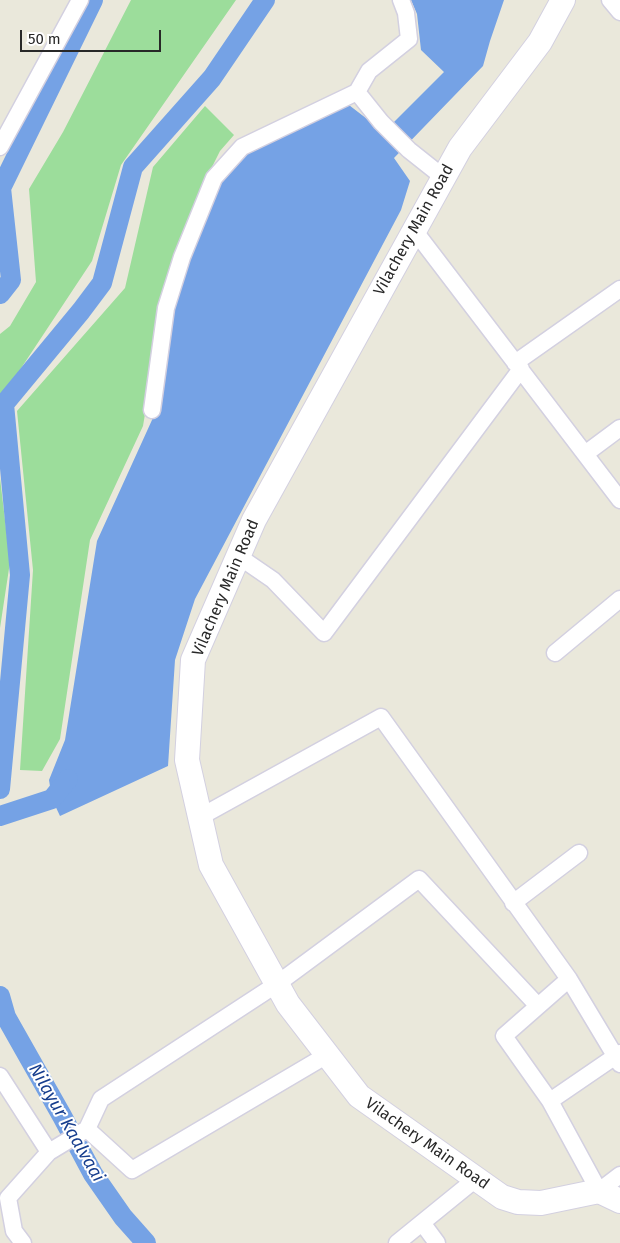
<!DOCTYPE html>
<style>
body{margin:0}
#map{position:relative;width:620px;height:1243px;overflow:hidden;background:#eae8db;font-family:"Fira Sans",sans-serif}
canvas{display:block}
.scale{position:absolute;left:20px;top:30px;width:141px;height:22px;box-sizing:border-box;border:2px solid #282828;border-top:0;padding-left:6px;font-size:15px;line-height:18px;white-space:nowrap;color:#282828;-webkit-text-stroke:4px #fff;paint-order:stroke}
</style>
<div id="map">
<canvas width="620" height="1243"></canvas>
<div class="scale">50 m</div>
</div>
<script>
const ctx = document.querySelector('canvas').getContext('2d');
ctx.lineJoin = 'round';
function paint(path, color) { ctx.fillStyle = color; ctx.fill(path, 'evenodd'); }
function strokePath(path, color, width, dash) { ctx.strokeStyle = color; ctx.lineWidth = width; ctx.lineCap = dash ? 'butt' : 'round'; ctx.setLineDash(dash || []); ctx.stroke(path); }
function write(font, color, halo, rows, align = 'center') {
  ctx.font = font + ' "Fira Sans",sans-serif'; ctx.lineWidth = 4; ctx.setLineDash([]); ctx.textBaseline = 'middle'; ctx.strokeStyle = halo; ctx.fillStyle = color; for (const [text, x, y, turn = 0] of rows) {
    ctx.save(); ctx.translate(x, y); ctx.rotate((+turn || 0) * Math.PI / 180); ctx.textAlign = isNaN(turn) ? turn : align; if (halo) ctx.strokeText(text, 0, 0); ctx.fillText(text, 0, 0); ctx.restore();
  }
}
paint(new Path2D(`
 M131,0H236L121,165L92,261L0,400V334L10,326L36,282L29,189L63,132Z
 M205,106L234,135L220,151L195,201L163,307L143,426L90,540L60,739L42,771L20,770L33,570L17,411L125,288L153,167Z
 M0,478L10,562L0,628Z`), '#9cdd9b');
paint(new Path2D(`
 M411,0H504L490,41L483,66L394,158L410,181L401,210L195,599L175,660L168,766L60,816L52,799L49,780L65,740L97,541L152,420L171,299L207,198L243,152L345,102L384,132L444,72L421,50L417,14Z`), '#75a2e5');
strokePath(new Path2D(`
 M0,294L11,280L1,188L93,0
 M0,789L20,575L4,404L81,311L102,283L133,167L212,78L265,0
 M0,816L52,799L68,779
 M0,996L6,1017L62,1116L93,1174L123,1217L146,1243`), '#75a2e5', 20);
const minor = new Path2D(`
 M401,0L406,13L409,39L369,71L357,92L381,122L409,150L443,177
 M610,0L620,12
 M0,147L80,0
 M414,230L620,500
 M515,363L620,289
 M152,410L166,308L182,257L214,178L242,147L357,92
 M585,454L620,428
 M238,556L273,580L324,633L521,369
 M555,653L620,599
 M200,817L381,717L569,979L620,1064
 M513,903L579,853
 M620,1053L550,1101L599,1191L620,1175
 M327,1055L132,1170L87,1129L101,1099L277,984L419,879L538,1006
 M0,1076L49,1152L8,1198L14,1231L23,1243
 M550,1101L504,1036L569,979
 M49,1152L87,1129
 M423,1224L437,1243
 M397,1243L477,1178`);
const secondary = new Path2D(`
 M563,0L540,42L460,148L254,520L193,660L187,760L211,865L288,1004L359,1096L502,1197L518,1202L541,1203L599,1191L620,1201`);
strokePath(minor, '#d3d0e0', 19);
strokePath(secondary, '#d3d0e0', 26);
strokePath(minor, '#fff', 16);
strokePath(secondary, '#fff', 24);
write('16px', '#282828', '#fff', [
 ["Vilachery Main Road",414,230,-61],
 ["Vilachery Main Road",226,588,-67],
 ["Vilachery Main Road",427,1144,35]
]);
write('italic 18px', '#173e8e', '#fff', [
 ["Nilayur Kaalvaai",66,1123,60]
]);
</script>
